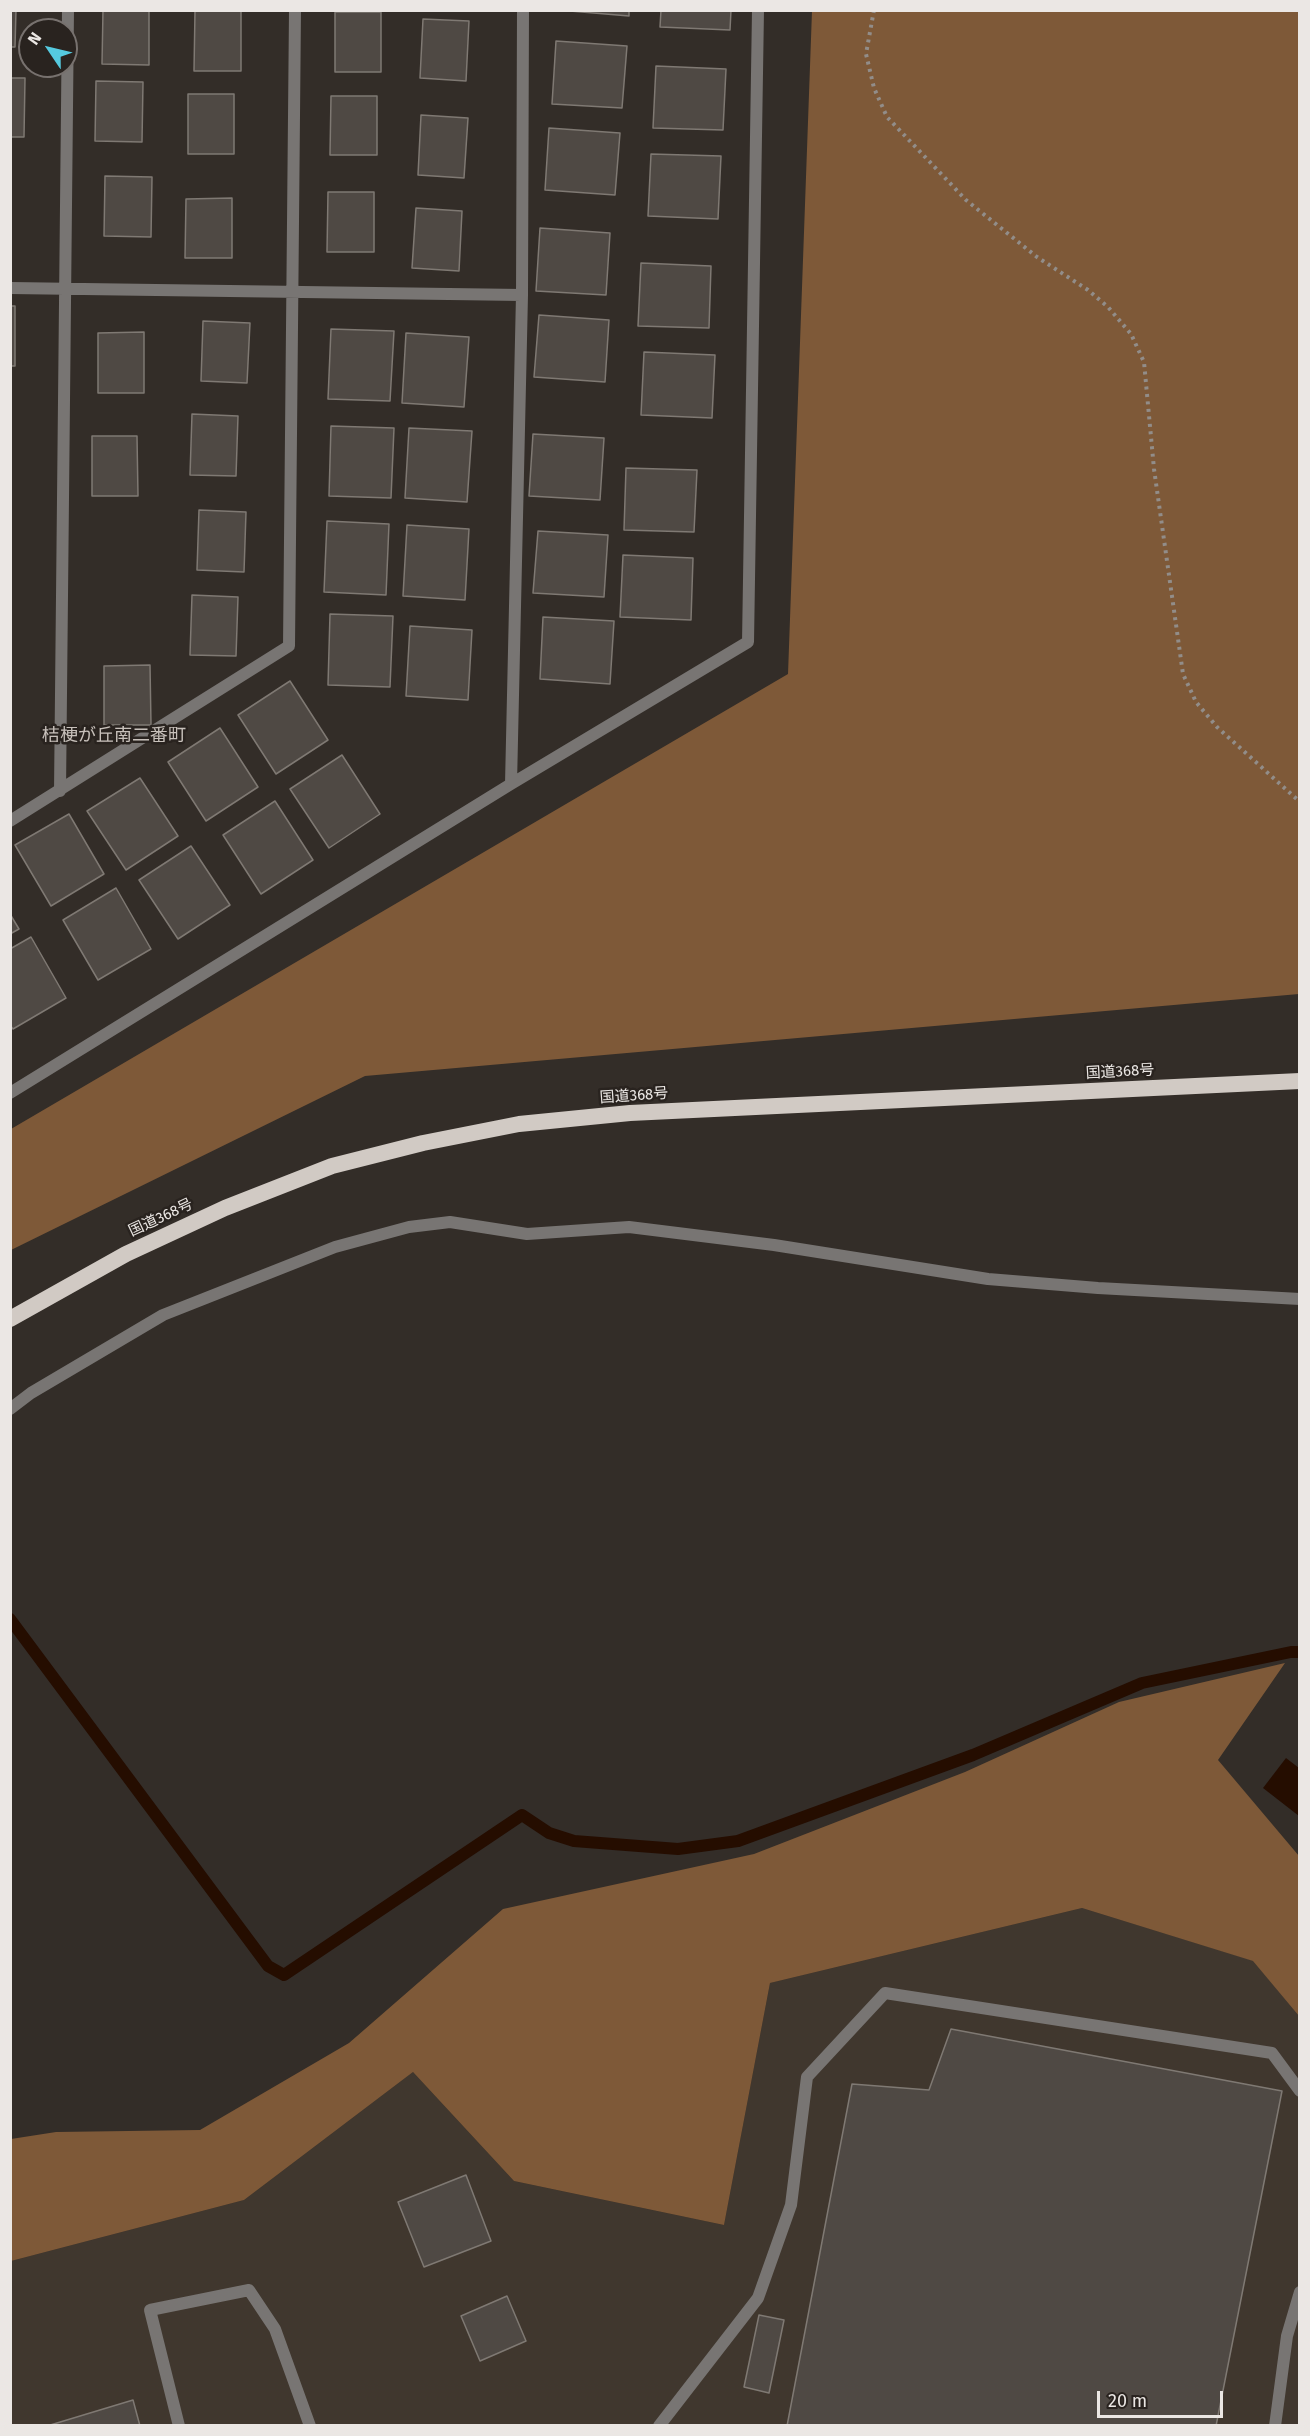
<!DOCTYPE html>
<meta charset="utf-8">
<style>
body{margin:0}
#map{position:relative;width:1310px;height:2436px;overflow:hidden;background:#332d28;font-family:"Fira Sans",sans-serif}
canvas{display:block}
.frame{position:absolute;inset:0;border:12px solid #ebe7e4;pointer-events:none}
.north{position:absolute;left:18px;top:18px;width:60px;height:60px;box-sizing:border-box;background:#29231f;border:2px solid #77716e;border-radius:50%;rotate:305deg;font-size:16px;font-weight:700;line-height:24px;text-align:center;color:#ebe7e4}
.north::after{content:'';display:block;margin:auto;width:21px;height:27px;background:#55cadf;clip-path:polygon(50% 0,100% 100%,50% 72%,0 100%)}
.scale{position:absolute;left:1097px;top:2391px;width:126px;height:27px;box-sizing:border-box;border:3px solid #ebe7e4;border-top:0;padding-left:8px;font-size:18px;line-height:21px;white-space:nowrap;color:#ebe7e4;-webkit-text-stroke:4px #29231f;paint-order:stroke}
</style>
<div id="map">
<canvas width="1310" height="2436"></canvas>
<div class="frame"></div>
<div class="north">N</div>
<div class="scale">20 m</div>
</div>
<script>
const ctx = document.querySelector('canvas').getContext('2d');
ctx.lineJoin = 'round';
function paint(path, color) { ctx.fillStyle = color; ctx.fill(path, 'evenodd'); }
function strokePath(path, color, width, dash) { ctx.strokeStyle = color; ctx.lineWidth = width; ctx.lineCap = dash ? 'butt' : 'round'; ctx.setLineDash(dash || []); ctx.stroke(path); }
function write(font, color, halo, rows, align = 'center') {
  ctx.font = font + ' "Fira Sans","Noto Sans JP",sans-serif'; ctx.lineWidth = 5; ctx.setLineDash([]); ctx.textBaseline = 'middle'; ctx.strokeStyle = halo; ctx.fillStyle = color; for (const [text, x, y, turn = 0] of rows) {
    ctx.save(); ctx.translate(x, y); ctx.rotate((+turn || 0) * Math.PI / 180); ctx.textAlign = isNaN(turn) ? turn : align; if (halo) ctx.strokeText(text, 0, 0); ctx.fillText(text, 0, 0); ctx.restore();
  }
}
paint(new Path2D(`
 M1082,1908L1254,1961L1299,2016V2425L11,2426V2261L244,2200L413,2072L514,2181L724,2225L770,1983Z`), '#40372e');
paint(new Path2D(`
 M812,11H1299V994L365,1076L11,1250V1129L788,674Z
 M1285,1663L1218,1760L1299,1856V2016L1253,1961L1082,1908L770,1983L724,2225L514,2181L413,2072L244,2200L11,2261V2139L56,2132L200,2130L349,2043L503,1909L754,1854L965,1772L1119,1702Z`), '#7e5938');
paint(new Path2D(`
 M1286,1758L1299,1768V1816L1263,1788Z`), '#250d00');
strokePath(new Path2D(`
 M10,1619L268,1966L284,1975L522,1815L549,1833L574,1841L678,1849L738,1841L973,1755L1142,1683L1291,1652H1300`), '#250d00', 12);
const building = new Path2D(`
 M10,10H16L15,47H10Z
 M103,10H149V65L102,64Z
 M558,10H629V16Z
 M661,10H731L730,30L660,27Z
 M195,11H241V71H194Z
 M335,12H381V72H335Z
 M423,19L469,21L466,81L420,78Z
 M556,41L627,46L622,108L552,104Z
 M656,66L726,69L723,130L653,128Z
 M10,78H25L24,137H10Z
 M96,81L143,82L142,142L95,141Z
 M188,94H234V154H188Z
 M331,96H377V155H330Z
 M421,115L468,118L464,178L418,175Z
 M549,128L620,133L615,195L545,190Z
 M651,154L721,156L718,219L648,216Z
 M105,176L152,177L151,237L104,236Z
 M328,192H374V252H327Z
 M232,198V258H185L186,199Z
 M416,208L462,211L459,271L412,268Z
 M540,228L610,233L606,295L536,291Z
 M641,263L711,266L709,328L638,326Z
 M10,306H15V366H10Z
 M539,315L609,320L605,382L534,377Z
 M203,321L250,323L247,383L201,381Z
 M331,329L394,331L390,401L328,399Z
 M144,332V393H98V333Z
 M406,333L469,337L464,407L402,403Z
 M644,352L715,355L712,418L641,415Z
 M192,414L238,416L236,476L190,475Z
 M331,426L394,428L391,498L329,496Z
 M409,428L472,431L467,502L405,498Z
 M533,434L604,438L600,500L529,496Z
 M92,436H137L138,496H92Z
 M626,468L697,470L694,532L624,530Z
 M199,510L246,512L244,572L197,570Z
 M327,521L389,524L386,595L324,592Z
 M407,525L469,529L465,600L403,596Z
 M538,531L608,535L604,597L533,593Z
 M623,555L693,558L691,620L620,617Z
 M192,595L238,597L236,656L190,655Z
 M330,614L393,616L390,687L328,685Z
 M543,617L614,621L610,684L540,679Z
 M410,626L472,630L468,700L406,696Z
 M150,665L151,725H104V666Z
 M290,681L328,740L276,774L238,715Z
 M220,728L258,787L206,821L168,762Z
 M342,755L380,814L329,848L290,789Z
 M140,778L178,836L126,870L87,811Z
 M275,801L313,860L261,894L223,835Z
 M69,814L104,874L51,906L15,845Z
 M191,846L230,905L178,939L139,880Z
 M116,888L151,949L98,980L63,920Z
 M10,914L19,929L10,934Z
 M31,937L66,998L13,1029L10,1025V949Z
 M951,2029L1282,2091L1216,2426H787L852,2084L929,2090Z
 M466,2175L491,2241L424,2267L398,2202Z
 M507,2296L526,2341L480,2361L461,2316Z
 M759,2315L784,2320L769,2393L744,2387Z
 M133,2400L140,2426H47Z`);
paint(building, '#4f4944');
strokePath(building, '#7f7973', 1.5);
strokePath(new Path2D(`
 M874,10L866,54L874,88L887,117L966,200L1037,257L1088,290L1108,307L1131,334L1144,362L1154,469L1183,674L1196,702L1217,727L1300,802`), '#928d89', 4, [3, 4.5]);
strokePath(new Path2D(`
 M179,2426L150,2310L249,2290L275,2329L310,2426
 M659,2426L758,2298L791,2205L807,2077L885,1993L1272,2053L1300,2091
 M1275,2426L1287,2336L1300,2292`), '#787573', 12);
strokePath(new Path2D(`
 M10,288L522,295
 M511,784L522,295L523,10
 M60,791L68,10
 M10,821L289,646L295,10
 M10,1093L511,784L748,642L758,10
 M10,1409L31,1393L163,1315L335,1247L409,1227L450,1222L527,1234L629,1227L774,1245L988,1279L1098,1288L1300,1299`), '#787573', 12);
strokePath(new Path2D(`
 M10,1319L126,1254L225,1208L332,1166L423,1143L519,1124L630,1113L1300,1081`), '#d1cac4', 16);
write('15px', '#ebe7e4', '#29231f', [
 ["国道368号",1120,1072,-3],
 ["国道368号",634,1096,-4],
 ["国道368号",161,1218,-25]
]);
write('18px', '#c8c1bb', '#29231f', [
 ["桔梗が丘南二番町",114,736]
]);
</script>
